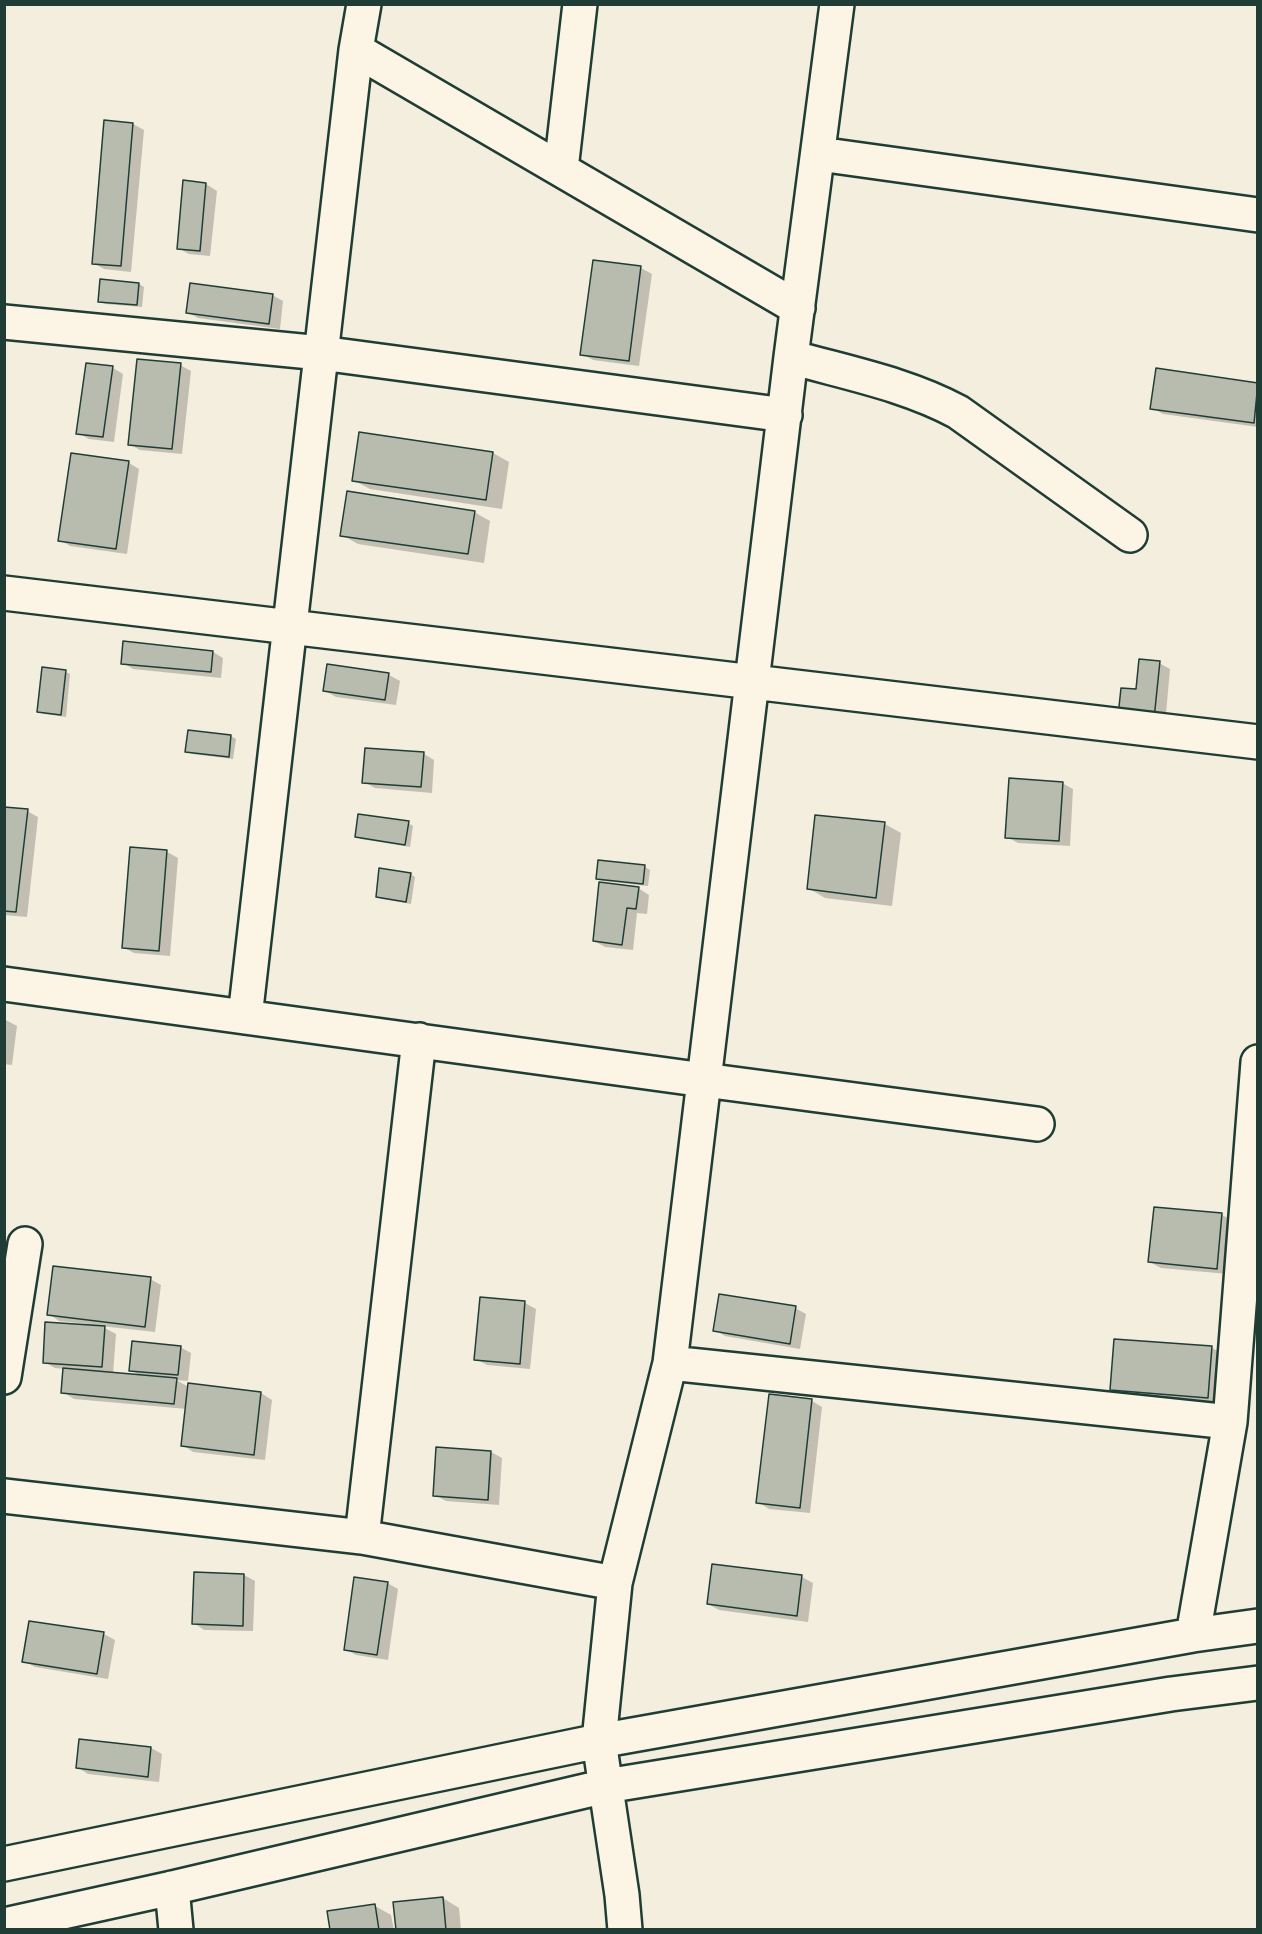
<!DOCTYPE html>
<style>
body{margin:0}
#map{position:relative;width:1262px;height:1934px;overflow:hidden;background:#f3eede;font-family:"Architects Daughter",sans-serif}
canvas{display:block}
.frame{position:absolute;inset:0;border:6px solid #1f3d34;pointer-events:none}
</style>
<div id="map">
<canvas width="1262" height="1934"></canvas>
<div class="frame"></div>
</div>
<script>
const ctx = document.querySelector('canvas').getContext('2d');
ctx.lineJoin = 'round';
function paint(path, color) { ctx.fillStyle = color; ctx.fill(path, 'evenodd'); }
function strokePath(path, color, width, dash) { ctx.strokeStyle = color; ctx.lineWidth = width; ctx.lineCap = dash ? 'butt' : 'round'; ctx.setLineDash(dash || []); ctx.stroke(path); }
paint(new Path2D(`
 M133,124L144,130L131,272L104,269L93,263Z
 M206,184L217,191L210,256L189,254L178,248Z
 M594,262L641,268L652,274L639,366L593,360L582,354Z
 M139,284L144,287L142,307L105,304L100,301Z
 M272,295L283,301L280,329L198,318L187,312Z
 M180,365L191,371L182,454L140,450L129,444Z
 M113,368L123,374L114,442L89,439L78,433Z
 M1258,384V427L1163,414L1152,408Z
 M360,434L493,453L509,462L502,509L370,489L353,480Z
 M129,463L139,469L127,554L70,546L60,540Z
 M474,512L490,521L484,563L358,544L342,535Z
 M213,652L223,658L221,678L133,669L123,663Z
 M1159,663L1170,669L1165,725L1131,721L1137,691Z
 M328,666L389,675L400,681L396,705L336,697L325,691Z
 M66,672L70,674L66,717L44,714L39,712Z
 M231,736L236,739L233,759L192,754L187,751Z
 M424,754L434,760L432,793L375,788L364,782Z
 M1062,783L1073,789L1070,846L1018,843L1007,837Z
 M4,808L27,811L38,817L27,917L4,915Z
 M408,823L413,826L410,847L361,839L356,836Z
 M885,824L901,833L892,906L825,898L808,888Z
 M167,852L178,858L170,956L134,953L123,947Z
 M645,867L650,870L648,886L602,881L597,878Z
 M410,874L415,877L411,904L382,899L377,897Z
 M638,888L649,895L647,914L637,913L633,950L605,947L594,941Z
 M4,1019L17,1026L12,1065L4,1064Z
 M1155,1208L1222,1215L1233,1221L1228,1274L1161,1268L1150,1262Z
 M150,1279L161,1285L155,1332L101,1326L116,1334L113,1374L142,1377L131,1370L180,1347L191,1353L188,1381L176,1380L189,1387L261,1393L272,1400L265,1460L193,1452L183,1445L187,1409L74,1399L63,1392L65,1369L55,1368L44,1362L87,1326V1324L59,1321L49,1314Z
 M525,1303L536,1309L530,1369L487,1365L476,1359Z
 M795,1308L806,1314L800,1349L725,1336L715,1330Z
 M1116,1340L1212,1348L1223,1354L1219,1403L1123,1396L1112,1389Z
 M812,1401L822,1407L810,1513L769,1509L758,1502Z
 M491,1452L502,1458L499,1505L446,1501L435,1495Z
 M713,1565L802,1577L813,1583L808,1622L719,1610L708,1604Z
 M244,1575L255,1581L253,1631L204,1630L194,1623Z
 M387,1583L398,1589L388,1660L356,1655L345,1649Z
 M30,1622L104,1634L115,1640L108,1679L35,1667L24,1661Z
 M151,1748L162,1754L159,1782L88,1774L77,1767Z
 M443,1898L459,1908L461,1930H397Z
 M375,1906L391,1915L394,1930H331Z`), '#0003');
const building = new Path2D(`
 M104,120L133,123L121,266L92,264Z
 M183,180L206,183L200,251L177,249Z
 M593,260L641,266L629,361L580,355Z
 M100,279L139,283L137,305L98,302Z
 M190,283L273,294L269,324L186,313Z
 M137,359L181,363L172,449L128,445Z
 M86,363L113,366L103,437L76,434Z
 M1156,368L1258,383L1254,423L1150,409Z
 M359,432L493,452L486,500L352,481Z
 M71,453L129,461L116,549L58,541Z
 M347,491L475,511L468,554L340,536Z
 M123,641L213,651L211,672L121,664Z
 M1139,659L1160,661L1154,719L1118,716L1121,688L1136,689Z
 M327,664L389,673L385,700L323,691Z
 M42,667L66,670L61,715L37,712Z
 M188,730L231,735L229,757L185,752Z
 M365,748L424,752L421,787L362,783Z
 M1009,778L1063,782L1059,841L1005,838Z
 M4,807L28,809L16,912L4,911Z
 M358,814L409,821L405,845L355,837Z
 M815,815L885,822L876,898L807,889Z
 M130,847L167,850L159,951L122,948Z
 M598,860L645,865L643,884L596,879Z
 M379,868L411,873L406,902L376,897Z
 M599,882L639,887L636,909L627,908L622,945L593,941Z
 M1154,1207L1222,1213L1217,1269L1148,1262Z
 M53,1266L151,1277L145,1327L47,1315Z
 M719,1294L796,1306L790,1344L713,1331Z
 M480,1297L525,1301L520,1364L474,1360Z
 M45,1322L105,1326L102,1367L43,1363Z
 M1114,1339L1212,1346L1208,1398L1110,1390Z
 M132,1341L181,1346L178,1375L129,1371Z
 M63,1368L177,1378L174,1404L61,1393Z
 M188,1383L261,1392L254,1455L181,1446Z
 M769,1394L812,1399L800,1508L756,1503Z
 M436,1447L491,1451L488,1500L433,1496Z
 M712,1564L802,1575L797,1616L707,1604Z
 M194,1572L244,1574L243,1626L192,1624Z
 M354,1577L388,1582L377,1655L344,1650Z
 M29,1621L104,1632L97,1674L22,1662Z
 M79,1739L151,1747L148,1777L76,1768Z
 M443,1897L446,1930H396L393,1902Z
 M375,1904L379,1930H330L327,1911Z`);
paint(building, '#b8bcae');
strokePath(building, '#1f3d34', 1.5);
const minor = new Path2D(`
 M356,50L798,308
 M819,154L1258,215
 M561,169L580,4
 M4,322L321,353L785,415
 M791,357C847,373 906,384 958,412L1130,535
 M4,593L1258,742
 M4,984L704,1080L1037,1124
 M245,1017L356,50L364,4
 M670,1363L1230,1422
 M4,1377L25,1244
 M4,1496L362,1537L615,1583
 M362,1537L419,1040
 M1193,1635L1230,1422L1258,1062
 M4,1864L599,1741L1193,1635L1258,1626
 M172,1888L176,1930
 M4,1925L172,1888L606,1786L1171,1694L1258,1683
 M625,1930L622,1895L599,1741L615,1583L670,1363L791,357L837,4`);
strokePath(minor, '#1f3d34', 38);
strokePath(minor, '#fcf5e5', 33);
</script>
